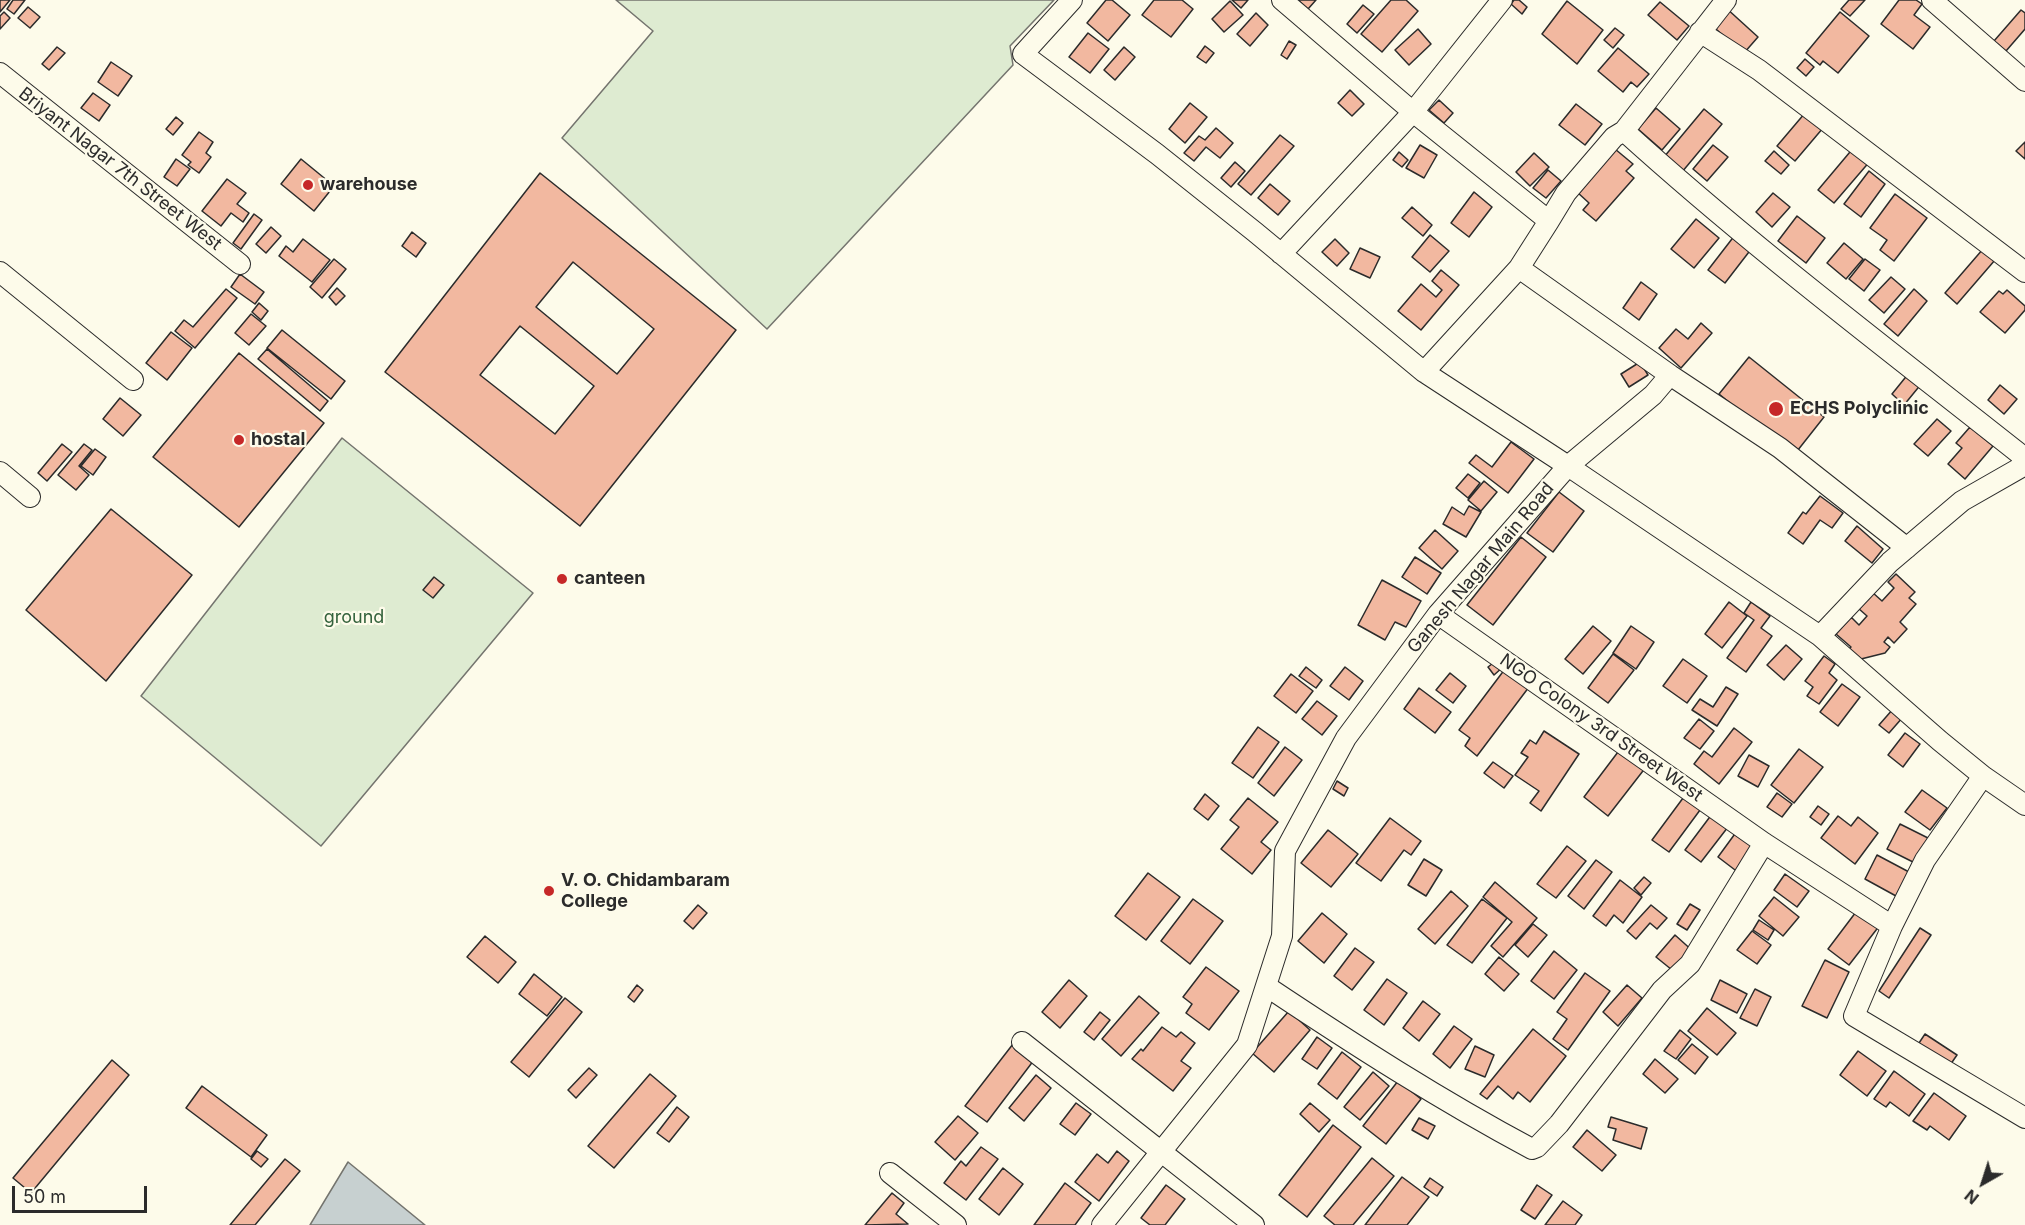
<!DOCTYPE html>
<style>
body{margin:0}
#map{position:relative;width:2025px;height:1225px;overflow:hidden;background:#fdfbea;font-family:Inter,sans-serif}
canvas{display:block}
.north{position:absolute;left:1953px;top:1153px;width:60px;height:60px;-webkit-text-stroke:4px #fdfbea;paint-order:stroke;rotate:219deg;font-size:16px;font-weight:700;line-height:24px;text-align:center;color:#2b2b2b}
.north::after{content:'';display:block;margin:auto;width:21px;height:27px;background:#2b2b2b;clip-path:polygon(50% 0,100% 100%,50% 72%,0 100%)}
.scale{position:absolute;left:12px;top:1186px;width:135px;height:27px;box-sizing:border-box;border:3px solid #2b2b2b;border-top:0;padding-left:8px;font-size:18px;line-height:21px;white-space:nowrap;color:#2b2b2b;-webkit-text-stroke:4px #fdfbea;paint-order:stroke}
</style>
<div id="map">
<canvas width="2025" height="1225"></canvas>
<div class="north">N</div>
<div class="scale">50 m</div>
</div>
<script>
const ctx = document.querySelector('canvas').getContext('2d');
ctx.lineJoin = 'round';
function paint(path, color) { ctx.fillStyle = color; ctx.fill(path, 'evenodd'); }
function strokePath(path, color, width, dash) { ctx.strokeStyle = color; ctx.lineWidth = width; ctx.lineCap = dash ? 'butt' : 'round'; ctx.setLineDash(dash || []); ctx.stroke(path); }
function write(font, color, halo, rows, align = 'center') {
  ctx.font = font + ' Inter,sans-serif'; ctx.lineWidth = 4.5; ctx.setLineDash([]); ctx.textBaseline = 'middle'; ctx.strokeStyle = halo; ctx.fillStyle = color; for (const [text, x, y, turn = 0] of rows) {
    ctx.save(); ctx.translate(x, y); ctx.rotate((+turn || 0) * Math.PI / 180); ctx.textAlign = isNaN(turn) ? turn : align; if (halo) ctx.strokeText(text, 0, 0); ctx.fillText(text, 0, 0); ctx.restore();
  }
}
const green = new Path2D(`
 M616,0H1054L1010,46L1013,65L767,329L562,138L653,31Z
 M342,438L533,593L321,846L141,696Z`);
paint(green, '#deebd1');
strokePath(green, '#74746e', 1.5);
const water = new Path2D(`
 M348,1162L425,1225H310Z`);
paint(water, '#c7d0d0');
strokePath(water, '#74746e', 1.5);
const building = new Path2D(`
 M0,0H10L0,12Z
 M13,0H25L14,14L7,9Z
 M1106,0H1112L1130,15L1108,41L1087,23Z
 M1154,0H1182L1193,9L1171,37L1142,15Z
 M1232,0H1248L1241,8Z
 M1298,0H1316L1308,9Z
 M1391,0H1406L1418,11L1382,52L1361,34Z
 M1514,0H1519L1527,7L1522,14L1511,4Z
 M1849,0H1865L1850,16L1841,9Z
 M1899,0H1916L1922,4L1914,15L1930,27L1913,49L1881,24Z
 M1230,1L1243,15L1224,32L1212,19Z
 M1567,1L1603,30L1577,64L1542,34Z
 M1660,2L1689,26L1677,40L1648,15Z
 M1363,5L1374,14L1357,33L1347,24Z
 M28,7L40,17L30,28L18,18Z
 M1725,7L1758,37L1744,53L1710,24Z
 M2021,10L2025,13V29L2006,51L1994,41Z
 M4,12L10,18L0,29V16Z
 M1840,12L1869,36L1838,73L1823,61L1820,65L1806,53Z
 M1256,13L1268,25L1250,46L1237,34Z
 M1615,28L1624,35L1613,48L1604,40Z
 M1418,29L1431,44L1409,65L1395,50Z
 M1088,33L1109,49L1090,73L1069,57Z
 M1289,41L1296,45L1287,59L1281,55Z
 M1205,46L1214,53L1206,63L1197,57Z
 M57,47L65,53L49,70L42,64Z
 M1124,47L1135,57L1115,80L1104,70Z
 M1618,48L1649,74L1637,87L1631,82L1623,92L1598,71Z
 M1805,59L1814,67L1806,76L1797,68Z
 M111,62L132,76L118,96L98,82Z
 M1350,90L1364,104L1352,116L1338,103Z
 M93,93L110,105L99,121L81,108Z
 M1439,100L1453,113L1444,123L1429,110Z
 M1190,103L1207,117L1185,143L1169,129Z
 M1576,104L1602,124L1585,145L1559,125Z
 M1656,108L1680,129L1662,150L1638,129Z
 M1704,109L1722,124L1682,172L1664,157Z
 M1805,113L1823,128L1795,161L1777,146Z
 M176,117L183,123L173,135L166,129Z
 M1216,128L1233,143L1220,158L1206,147L1194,161L1184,153L1199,136L1205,140Z
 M199,132L213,142L206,153L211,157L199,173L188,165L191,162L182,155Z
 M1280,135L1294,146L1251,195L1238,184Z
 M2025,142V159L2016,151Z
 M1420,145L1437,155L1424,178L1406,168Z
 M1713,145L1728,157L1707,181L1693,169Z
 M1855,146L1871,160L1834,203L1818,190Z
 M1615,149L1633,164L1626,171L1634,178L1596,221L1583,210L1589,203L1577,192Z
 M1774,151L1789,165L1781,174L1765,161Z
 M1399,152L1408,160L1402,167L1393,160Z
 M1534,153L1549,167L1530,186L1516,172Z
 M176,159L190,169L177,186L164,177Z
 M301,159L334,186L314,211L281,184Z
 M1235,162L1245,171L1231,187L1221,178Z
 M1548,170L1561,181L1546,198L1533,188Z
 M1869,171L1885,184L1861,217L1844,204Z
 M540,173L736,330L580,526L385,372ZM573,262L654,329L617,374L536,307ZM520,326L594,386L555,434L480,375Z
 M227,179L246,193L237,204L249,213L243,222L231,213L221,226L202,211Z
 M1270,184L1290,201L1278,215L1258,198Z
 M1474,192L1492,207L1469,237L1451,223Z
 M1773,193L1790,207L1772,227L1756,212Z
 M1895,194L1927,218L1894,261L1880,250L1887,240L1870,228Z
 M1412,207L1432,225L1423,236L1402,218Z
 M254,214L262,220L241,249L233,243Z
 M1797,216L1825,238L1806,263L1778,241Z
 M1696,219L1719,238L1694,268L1671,249Z
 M271,227L281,236L266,253L256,244Z
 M412,232L426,243L416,257L402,246Z
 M1430,235L1449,251L1430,272L1412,257Z
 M1735,235L1752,248L1725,283L1708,270Z
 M303,239L330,260L312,282L279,256L286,246L293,252Z
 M1335,239L1349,253L1337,266L1322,252Z
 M1844,243L1863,259L1846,279L1827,263Z
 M1360,248L1380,257L1370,278L1350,269Z
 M1983,249L1995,260L1957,304L1945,293Z
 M334,259L346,269L322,298L310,287Z
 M1865,259L1880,270L1864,291L1849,279Z
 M1441,270L1459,285L1421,330L1398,311L1421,284L1436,297L1442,290L1432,281Z
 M240,274L264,292L255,304L231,287Z
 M1891,277L1905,289L1884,313L1869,300Z
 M1641,282L1657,294L1639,320L1623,308Z
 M337,288L345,296L336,305L329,297Z
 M226,289L237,298L195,348L175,331L184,320L193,327Z
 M1914,289L1927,301L1898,336L1884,324Z
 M2007,290L2025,306V310L2005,333L1980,312L1999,291L2003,294Z
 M259,303L268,311L261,320L252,312Z
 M251,314L266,326L249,345L235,333Z
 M1701,323L1712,333L1681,368L1659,348L1676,329L1688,339Z
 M282,330L345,381L331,399L267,348Z
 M171,332L192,348L167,380L146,363Z
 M267,349L328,401L320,411L258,359Z
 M239,353L324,423L239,527L153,457Z
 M1749,357L1824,417L1794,455L1719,394Z
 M1640,362L1648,375L1629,387L1621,374Z
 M1909,373L1922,383L1904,405L1892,394Z
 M2000,385L2017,399L2004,414L1988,400Z
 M120,398L141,415L123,436L103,419Z
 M1937,419L1951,431L1928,456L1914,444Z
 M1970,427L1993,446L1965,479L1948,464L1962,448L1956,443Z
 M1511,442L1534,459L1508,493L1469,463L1476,455L1492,467Z
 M62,444L72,452L47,481L38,473Z
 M84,444L92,450L79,466L89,475L76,490L58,475Z
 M95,449L106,457L93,475L81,466Z
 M1468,474L1480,483L1468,498L1456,488Z
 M1484,481L1497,492L1481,511L1468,500Z
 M1559,492L1584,511L1553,552L1527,533Z
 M1820,496L1843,513L1832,528L1820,520L1803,544L1788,533L1803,512L1806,514Z
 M1469,506L1481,512L1466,537L1443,524L1452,507L1464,515Z
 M111,509L192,575L106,681L26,610Z
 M1857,526L1883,549L1872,563L1845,541Z
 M1435,530L1458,551L1442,569L1419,548Z
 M1521,537L1546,557L1493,625L1467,605Z
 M1415,557L1441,573L1427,594L1402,577Z
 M1896,574L1915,592L1909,598L1916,604L1900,622L1907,629L1894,643L1888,637L1884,642L1890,647L1885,653L1857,660L1847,651L1851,647L1836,634L1851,617L1859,625L1867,616L1858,608L1872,592L1882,601L1894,588L1888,582Z
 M434,577L444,585L433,598L423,590Z
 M1382,580L1421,601L1406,627L1395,622L1385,640L1358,625Z
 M1729,602L1747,616L1722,648L1705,634Z
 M1751,602L1770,616L1761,628L1772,636L1746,672L1727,658L1754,620L1744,613Z
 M1593,626L1611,641L1583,674L1565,659Z
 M1631,626L1654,642L1636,669L1613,653Z
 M1786,645L1802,659L1784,680L1767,665Z
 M1613,654L1634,670L1608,703L1588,688Z
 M1824,656L1835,664L1829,673L1837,680L1819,704L1807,696L1813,687L1805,681Z
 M1683,659L1707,676L1687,703L1663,686Z
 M1497,660L1503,667L1494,675L1488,667Z
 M1306,667L1322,680L1316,688L1299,676Z
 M1345,667L1363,681L1349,700L1330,686Z
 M1505,669L1529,687L1477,756L1465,746L1470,738L1459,730Z
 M1450,673L1466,686L1453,703L1436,690Z
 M1291,674L1313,691L1296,713L1274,696Z
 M1842,684L1860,697L1838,726L1820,712Z
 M1726,687L1738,694L1717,726L1692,710L1700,699L1713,707Z
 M1419,688L1451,712L1435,733L1404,709Z
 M1317,701L1337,716L1322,735L1302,719Z
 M1893,709L1903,717L1889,733L1879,725Z
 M1699,719L1714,731L1700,749L1684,738Z
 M1258,727L1279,742L1253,778L1232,763Z
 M1734,728L1752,742L1719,784L1694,764L1704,751L1712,757Z
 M1544,731L1579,754L1541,811L1530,803L1539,791L1515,775L1528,757L1521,753L1530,740L1536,744Z
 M1905,733L1920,744L1903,767L1888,755Z
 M1285,747L1302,760L1274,796L1258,783Z
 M1621,748L1646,767L1608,816L1584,797Z
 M1799,749L1823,767L1794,803L1771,785Z
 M1749,755L1769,766L1758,787L1738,776Z
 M1493,762L1513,776L1504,788L1484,773Z
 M1337,781L1348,788L1344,796L1333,789Z
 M1922,790L1947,808L1930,830L1905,812Z
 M1777,793L1792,804L1782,817L1767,807Z
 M1205,794L1219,806L1208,820L1194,809Z
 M1686,794L1703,806L1669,852L1652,840Z
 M1248,798L1278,822L1261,842L1271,850L1252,874L1221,849L1239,827L1230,820Z
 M1818,806L1829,814L1821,825L1810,817Z
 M1712,814L1728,827L1701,862L1685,850Z
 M1838,816L1851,826L1858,817L1878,833L1855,864L1821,838Z
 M1390,818L1421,841L1411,855L1404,850L1381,881L1356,863Z
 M1900,824L1928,838L1915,863L1887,849Z
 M1328,830L1358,854L1331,887L1301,863Z
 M1737,831L1759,847L1739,873L1718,857Z
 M1567,846L1586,861L1556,898L1537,884Z
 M1877,855L1909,872L1896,896L1865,879Z
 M1424,859L1442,870L1426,896L1408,885Z
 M1596,860L1612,872L1584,909L1568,896Z
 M1148,873L1180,897L1146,940L1115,916Z
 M1785,874L1809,891L1797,907L1774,890Z
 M1644,877L1651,883L1641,895L1634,888Z
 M1620,880L1642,897L1623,923L1614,915L1606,926L1593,916Z
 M1495,882L1537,918L1503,957L1491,946L1512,922L1483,897Z
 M1451,891L1468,906L1435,944L1418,929Z
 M1774,897L1799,917L1783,936L1759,916Z
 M1193,899L1223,921L1190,964L1161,941Z
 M1482,899L1507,918L1472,963L1447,945Z
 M1690,904L1700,910L1687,930L1677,924Z
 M698,905L707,913L693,929L684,921Z
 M1651,905L1667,918L1657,929L1650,923L1636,939L1627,931Z
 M1859,908L1880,925L1849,965L1828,949Z
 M1322,913L1347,934L1324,963L1298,941Z
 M1759,920L1774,930L1768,940L1753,930Z
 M1533,924L1547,935L1528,957L1515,945Z
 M1920,928L1931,935L1889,998L1879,991Z
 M1752,931L1771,945L1757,964L1737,950Z
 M1675,935L1695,953L1677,974L1656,957Z
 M485,936L516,962L498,983L467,957Z
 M1355,948L1374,962L1352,990L1334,976Z
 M1554,951L1577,970L1554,999L1531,981Z
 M1499,957L1519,974L1504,991L1485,974Z
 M1825,960L1849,972L1827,1018L1802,1006Z
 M1206,967L1239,991L1209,1030L1186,1013L1192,1004L1183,997Z
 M1585,973L1610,991L1568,1050L1553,1039L1567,1019L1557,1012Z
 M534,974L562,997L547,1016L519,994Z
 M1387,979L1407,993L1384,1025L1364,1010Z
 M1069,980L1087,996L1060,1028L1042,1012Z
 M1720,980L1747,994L1737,1013L1711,1000Z
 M637,985L643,990L634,1002L628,997Z
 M1627,985L1642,998L1618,1026L1603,1012Z
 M1755,989L1771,997L1757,1026L1740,1018Z
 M1139,996L1159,1013L1121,1056L1102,1039Z
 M565,998L582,1012L529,1077L511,1062Z
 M1423,1001L1440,1014L1419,1041L1403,1028Z
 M1707,1008L1736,1033L1717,1055L1688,1031Z
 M1289,1011L1310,1030L1274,1072L1252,1053Z
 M1100,1012L1110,1020L1094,1040L1084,1032Z
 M1454,1026L1472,1039L1450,1068L1433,1054Z
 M1162,1027L1176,1037L1181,1032L1195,1043L1181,1061L1191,1068L1173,1091L1132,1059L1141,1049L1143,1051Z
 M1533,1029L1566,1056L1530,1102L1518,1092L1513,1099L1498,1086L1487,1099L1480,1094Z
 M1680,1030L1691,1039L1676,1059L1664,1051Z
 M1925,1034L1957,1055L1948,1068L1917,1046Z
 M1317,1037L1332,1048L1317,1069L1302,1059Z
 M1013,1044L1034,1060L987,1122L965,1106Z
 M1692,1044L1708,1057L1695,1074L1678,1060Z
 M1475,1046L1494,1055L1485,1077L1465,1069Z
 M1858,1051L1886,1071L1867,1096L1840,1075Z
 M1342,1052L1361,1067L1337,1099L1318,1084Z
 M1655,1059L1678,1079L1665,1093L1643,1074Z
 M112,1060L129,1075L31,1193L13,1178Z
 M589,1068L597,1075L576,1098L568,1090Z
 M1894,1071L1925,1094L1909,1116L1890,1102L1886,1107L1874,1099Z
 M1373,1072L1389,1086L1360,1120L1344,1107Z
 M650,1074L676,1096L614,1168L588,1146Z
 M1036,1075L1051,1088L1024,1121L1009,1108Z
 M1398,1081L1421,1099L1386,1144L1363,1126Z
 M202,1086L267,1135L251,1157L186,1108Z
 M1934,1093L1966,1116L1949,1140L1930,1126L1927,1130L1913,1121Z
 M1076,1103L1091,1114L1075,1135L1060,1124Z
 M1310,1103L1330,1120L1319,1132L1300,1114Z
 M677,1107L689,1117L669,1142L657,1133Z
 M958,1116L978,1133L955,1160L935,1142Z
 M1611,1117L1647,1128L1641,1149L1613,1140L1616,1129L1608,1127Z
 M1419,1118L1435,1126L1428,1139L1412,1130Z
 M1333,1125L1361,1147L1307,1217L1279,1195Z
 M1587,1130L1616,1155L1602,1171L1573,1147Z
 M981,1147L998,1159L966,1200L944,1183L961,1161L966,1166Z
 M257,1151L268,1159L261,1167L251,1159Z
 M1117,1151L1129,1161L1099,1201L1075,1182L1097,1154L1108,1163Z
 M1372,1158L1394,1176L1353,1225H1335L1324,1216Z
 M285,1159L300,1171L255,1225H230Z
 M1003,1168L1023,1184L999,1215L979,1199Z
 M1402,1177L1429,1197L1407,1225H1365Z
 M1430,1178L1443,1187L1437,1196L1424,1187Z
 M1065,1183L1091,1203L1075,1225H1034Z
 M1166,1185L1185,1199L1165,1225H1150L1141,1218Z
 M1537,1185L1552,1195L1535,1219L1521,1210Z
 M892,1193L904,1203L896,1214L908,1224L865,1225Z
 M1563,1201L1582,1215L1575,1225H1545Z`);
paint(building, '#f2b8a0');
strokePath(building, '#2b2b2b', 1.5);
const minor = new Path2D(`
 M1072,0L1023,54L1157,154L1255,232L1424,372L1568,466L1653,395L1670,375L1780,448L1907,548
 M1282,0L1413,112L1549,221L1519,268L1670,375
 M1932,0L2025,81
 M1700,32L1759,70L2025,272
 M0,73L240,264
 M1624,131C1752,247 1890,351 2025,458
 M1549,221L1566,193L1614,137L1624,131L1726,0
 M1281,254L1413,112L1502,0
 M0,272L133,380
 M1424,372L1519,268
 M0,472L30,497
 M1438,614L1764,843L1892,926
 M1820,636L1890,562L1962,501L2025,465
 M1983,776L1925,860L1892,926L1854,1016L2025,1118
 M1266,986C1353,1044 1440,1100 1532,1149L1537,1147L1559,1124L1662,990L1690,964L1764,843
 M1022,1042L1254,1225
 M890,1173L956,1225
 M1102,1225L1247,1045L1282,936L1285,851L1346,738L1438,614L1568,466L1820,636L1940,741L1983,776L2025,805`);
strokePath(minor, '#2b2b2b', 22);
strokePath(minor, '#fdfbea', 20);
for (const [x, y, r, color] of [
 [308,185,6,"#c62828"],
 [1776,409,8,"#c62828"],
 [239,440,6,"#c62828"],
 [562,579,6,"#c62828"],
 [549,891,6,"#c62828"]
]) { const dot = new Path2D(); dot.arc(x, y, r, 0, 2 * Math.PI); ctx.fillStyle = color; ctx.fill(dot); strokePath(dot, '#fdfbea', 2); }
write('18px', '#2b2b2b', '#fdfbea', [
 ["Briyant Nagar 7th Street West",120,169,38],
 ["Ganesh Nagar Main Road",1481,568,-50],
 ["NGO Colony 3rd Street West",1601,728,35]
]);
write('bold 18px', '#2b2b2b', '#fdfbea', [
 ["warehouse",320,185],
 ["ECHS Polyclinic",1790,409],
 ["hostal",251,440],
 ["canteen",574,579],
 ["V. O. Chidambaram",561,881],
 ["College",561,902]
], 'left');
write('18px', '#34623c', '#fdfbea', [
 ["ground",354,618]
]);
</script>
